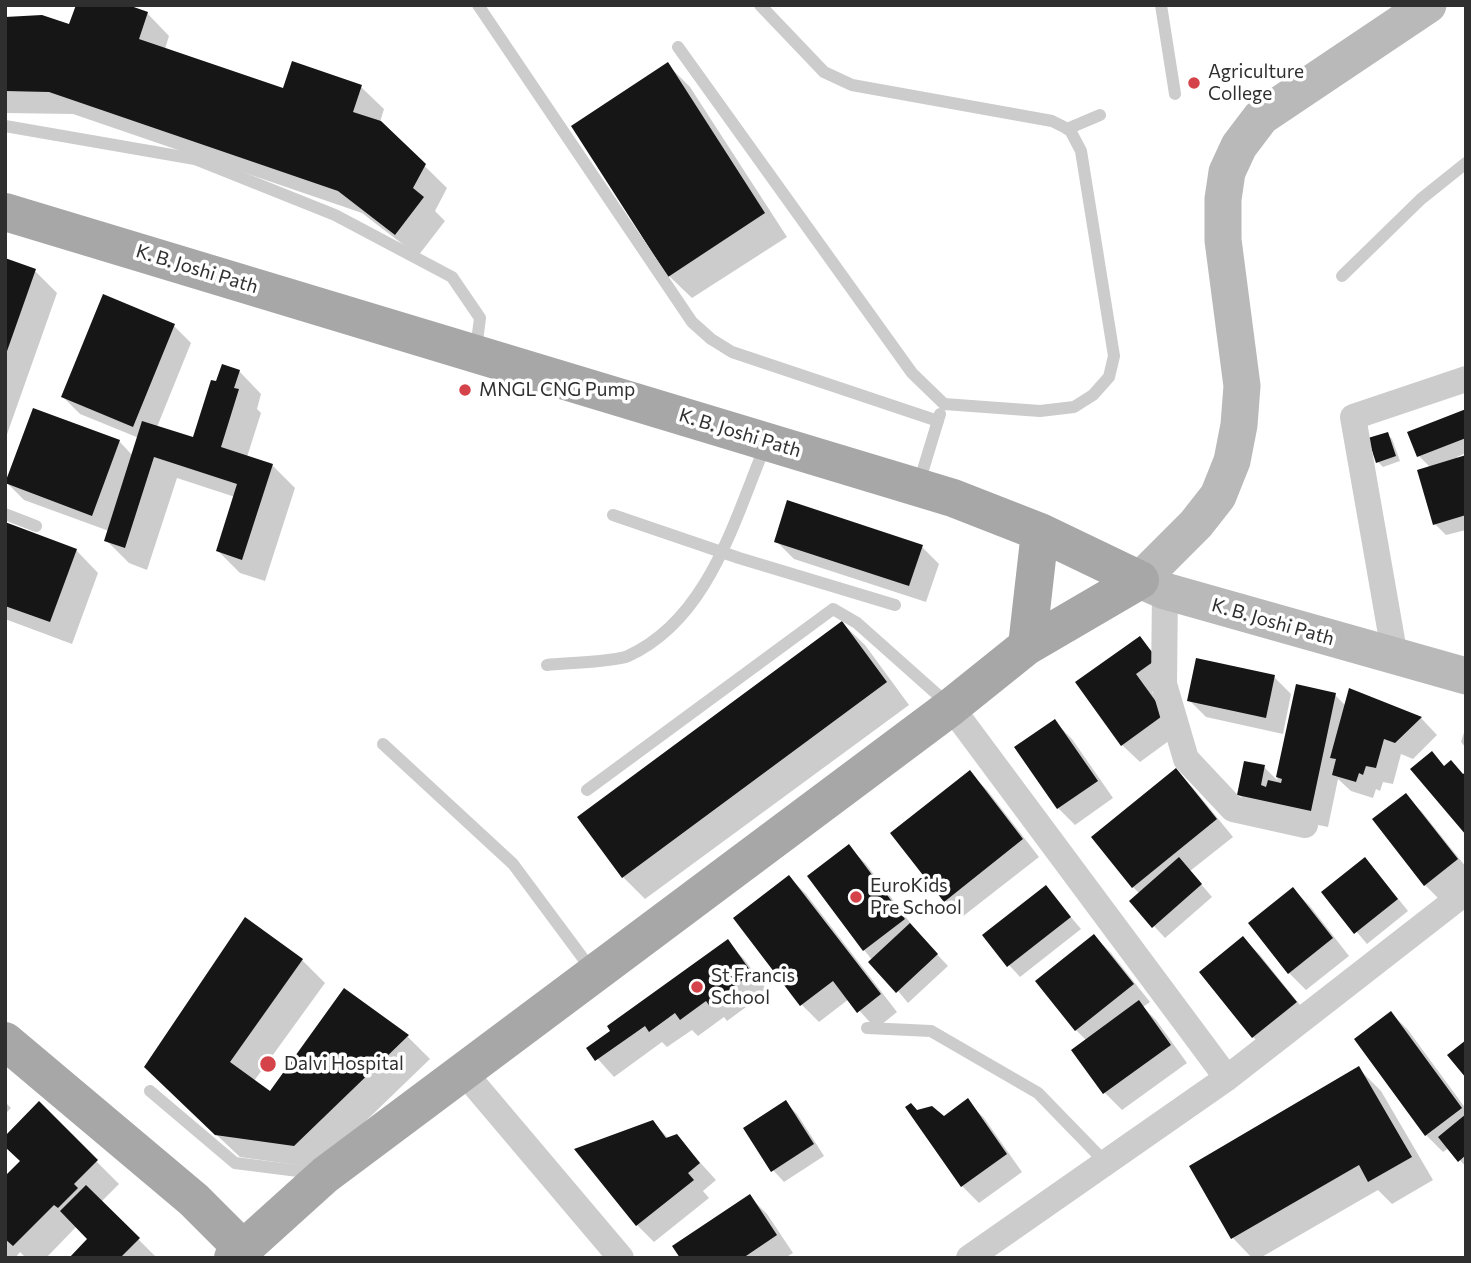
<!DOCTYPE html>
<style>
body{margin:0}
#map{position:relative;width:1471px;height:1263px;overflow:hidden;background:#fff;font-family:Commissioner,sans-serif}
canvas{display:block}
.frame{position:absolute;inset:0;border:7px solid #2f2f2f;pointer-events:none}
</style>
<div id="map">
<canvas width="1471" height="1263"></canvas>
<div class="frame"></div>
</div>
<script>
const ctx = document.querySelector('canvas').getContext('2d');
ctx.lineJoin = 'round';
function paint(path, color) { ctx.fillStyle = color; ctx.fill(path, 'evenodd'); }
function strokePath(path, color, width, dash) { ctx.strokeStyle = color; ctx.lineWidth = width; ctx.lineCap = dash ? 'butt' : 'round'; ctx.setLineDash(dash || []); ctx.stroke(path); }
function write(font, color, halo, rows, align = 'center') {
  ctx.font = font + ' Commissioner,sans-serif'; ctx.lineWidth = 7; ctx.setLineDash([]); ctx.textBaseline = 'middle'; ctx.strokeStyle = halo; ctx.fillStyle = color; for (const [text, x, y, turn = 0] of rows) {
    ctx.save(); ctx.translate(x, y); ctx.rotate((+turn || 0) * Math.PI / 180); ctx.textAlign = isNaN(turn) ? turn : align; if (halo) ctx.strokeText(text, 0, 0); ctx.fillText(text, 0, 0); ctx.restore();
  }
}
paint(new Path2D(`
 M147,13L169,36L165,49L284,90L361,87L384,109L380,122L447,188L435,211L445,221L418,256L362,213L73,114L5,113V18L70,27Z
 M668,65L690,87L787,237L692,298L669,276Z
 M5,260L35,271L57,293L5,440Z
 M104,296L174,326L191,343L157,427L194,439L218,384L239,371L261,394L257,409L261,413L247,457L272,465L295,488L265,581L240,573L218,551L235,497L177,478L147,570L129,563L106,540L109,531L24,500L7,483L119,441L133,456L139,438L80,414L63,397Z
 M1466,411V453L1457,457V459L1466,457V530L1446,535L1435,524L1430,467L1419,456Z
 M1387,434L1392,439L1400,461L1383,467L1378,462Z
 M5,524L76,550L98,573L72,644L5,619Z
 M776,541L922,547L939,564L926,602L794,559Z
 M842,623L865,645L909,705L645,899L623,877Z
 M1139,638L1156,655L1172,677L1152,692L1181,732L1140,762L1122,745Z
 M1274,677L1291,694L1283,734L1206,717L1189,700Z
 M1297,686L1335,695L1346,706L1421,718L1437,735L1413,759L1401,754L1393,784L1383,782L1380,791L1376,789L1373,798L1351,791L1338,779L1328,827L1256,812L1239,795L1264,767L1277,780Z
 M1055,722L1072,739L1113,798L1075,825L1058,808Z
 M1466,726V748L1461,742Z
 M1176,771L1193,788L1233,837L1190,871L1212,897L1165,938L1154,926L1140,894L1133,887Z
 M970,773L987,790L1039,857L962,917L945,900Z
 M1405,795L1422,812L1466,867V883L1442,902L1425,885Z
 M849,847L866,864L920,936L948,966L908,1003L864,950Z
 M1376,871L1408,911L1367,944L1323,892Z
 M789,877L806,894L897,1012L876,1029L849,999L819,1022L802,1005L735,919Z
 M1046,888L1081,929L1020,977L1009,965Z
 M1293,889L1310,906L1349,956L1306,990L1289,973Z
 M1094,936L1111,953L1150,1002L1143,1007L1156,1020L1187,1063L1122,1110L1105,1093L1073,1050L1087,1041L1076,1030Z
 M1243,938L1260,955L1312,1020L1270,1054L1253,1037Z
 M727,942L744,959L768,991L727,1021L724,1017L698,1036L692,1030L667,1047L662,1042L614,1077L589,1049Z
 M302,960L325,983L254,1081L270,1093L407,1036L430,1059L317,1168L240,1157L169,1090Z
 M1391,1013L1408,1030L1466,1109V1167L1449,1148L1443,1152L1426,1135Z
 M1359,1069L1381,1091L1433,1180L1392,1204L1378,1190L1260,1258H1252L1233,1238L1191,1166Z
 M967,1101L984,1118L1022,1172L979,1203L962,1186L918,1112L944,1118Z
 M5,1102L11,1108L5,1114Z
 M786,1103L797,1114L824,1156L784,1182L773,1170Z
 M39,1104L119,1184L101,1202L155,1256L154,1258H71L90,1239L77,1226L46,1258H26L20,1252L15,1258H5V1179L22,1161Z
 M653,1122L669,1139L676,1136L716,1180L703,1191L709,1198L654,1242L637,1225Z
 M750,1197L767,1214L793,1253L785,1258H682Z`), '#0003');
paint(new Path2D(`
 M76,5H128L148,12L139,39L283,88L292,61L362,85L353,112L381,121L426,164L413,188L424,197L395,235L338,191L49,92L5,91V17L42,15L69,24Z
 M668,62L765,213L668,277L571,126Z
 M5,258L36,269L6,354H5Z
 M103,294L175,324L133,427L61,397Z
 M222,364L240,370L234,388L239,389L221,447L273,464L242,560L216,551L237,484L154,457L125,548L104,541L142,421L193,437L211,380L216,381Z
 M33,408L120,440L92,516L5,483Z
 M1466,409V438L1417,457L1407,432Z
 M1388,432L1396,456L1376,463L1368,438Z
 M1466,455V515L1433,525L1417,470Z
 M787,500L923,545L909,586L774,542Z
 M5,522L77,549L50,622L5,606Z
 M842,621L887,682L622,878L577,817Z
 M1140,636L1157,659L1136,674L1165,714L1121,746L1075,682Z
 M1196,658L1275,675L1266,718L1187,701Z
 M1296,684L1336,693L1311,811L1237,795L1244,761L1265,765L1261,785L1266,787L1268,780L1281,783L1282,779L1276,777Z
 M1349,688L1422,717L1395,743L1384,739L1376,768L1366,766L1363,775L1359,773L1356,782L1332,775L1336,759L1330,758Z
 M1055,719L1098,781L1057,809L1014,747Z
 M1432,751L1444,766L1451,760L1463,774L1466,772V835L1410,769Z
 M1176,768L1217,819L1132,888L1091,837Z
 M970,770L1023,839L944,902L890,833Z
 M1406,793L1458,859L1424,886L1372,819Z
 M849,844L905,919L863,951L807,876Z
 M1179,857L1202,884L1152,928L1129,901Z
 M1365,857L1398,899L1354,934L1321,892Z
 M789,875L881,994L857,1013L833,981L800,1006L733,918Z
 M1046,885L1071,917L1007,967L982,935Z
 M1293,887L1333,938L1288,974L1248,923Z
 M245,917L303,959L230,1062L270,1091L344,988L409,1035L294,1146L215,1135L144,1067Z
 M910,923L938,954L896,993L868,962Z
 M1094,934L1134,984L1075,1031L1035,981Z
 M1243,936L1297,1002L1252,1038L1199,972Z
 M728,939L752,973L709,1005L706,1001L680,1020L675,1013L649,1032L645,1026L595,1061L586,1048L610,1031L607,1026Z
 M1139,1000L1171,1045L1103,1094L1071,1050Z
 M1391,1011L1462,1108L1425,1136L1354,1039Z
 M1466,1040V1078L1447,1055Z
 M1359,1066L1412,1157L1368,1182L1359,1165L1231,1239L1189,1166Z
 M968,1098L1007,1154L961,1187L905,1107L911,1103L917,1110L932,1106L944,1116Z
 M786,1100L814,1144L771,1172L743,1128Z
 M39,1101L98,1160L74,1184L78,1188L58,1208L54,1205L13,1246L5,1239V1176L20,1161L5,1147V1136Z
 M1466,1114V1155L1458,1162L1438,1137Z
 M653,1120L666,1138L677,1134L700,1163L688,1173L694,1180L636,1226L574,1149Z
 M86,1185L140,1238L120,1258H69L87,1239L60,1211Z
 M750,1194L777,1235L743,1258H680L672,1246Z`), '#161616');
strokePath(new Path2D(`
 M478,5L692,322L711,339L732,352L938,421
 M1161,5L1175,94
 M678,47L912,373L944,404L1040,411L1074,407L1093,395L1109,377L1114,356L1081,151L1070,130L1052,121L852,85L824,72L760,5
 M5,126L195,159L335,215L452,277L480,318L476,349
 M1067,129L1100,115
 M1342,276L1421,199L1466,163
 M919,483L940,414
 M5,514L36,526
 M613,515L739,558L895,605
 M547,665C565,663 615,662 628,656C709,619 734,520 766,444
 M383,744L513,864L591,969
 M587,790L833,609L857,623L948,704
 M867,1028L931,1031L1038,1093L1106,1163
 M150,1091L235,1163L314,1173`), '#ccc', 12);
strokePath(new Path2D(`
 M1165,591L1164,684L1186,759L1233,809L1305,825
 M1395,657L1353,417L1466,379
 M951,707L1227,1078
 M462,1070L621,1258
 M969,1258L1227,1078L1466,892`), '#ccc', 26);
strokePath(new Path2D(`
 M1428,5L1261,117L1239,146L1227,172L1223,199V240L1242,386L1239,425L1232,461L1218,496L1196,524L1140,580L1165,591L1466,676`), '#b9b9b9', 37);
strokePath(new Path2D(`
 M5,212L953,498L1040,532L1140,580
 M1027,646L1040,532
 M5,1041L194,1200L243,1249
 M233,1258L325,1175L951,707L1027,646L1140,580`), '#a7a7a7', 38);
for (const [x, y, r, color] of [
 [1194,83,7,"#d44349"],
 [465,390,7,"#d44349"],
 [856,897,7,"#d44349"],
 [697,987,7,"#d44349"],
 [268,1064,9,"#d44349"]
]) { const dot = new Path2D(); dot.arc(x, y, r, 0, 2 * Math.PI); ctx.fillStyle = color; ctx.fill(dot); strokePath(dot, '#fff', 2.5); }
write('19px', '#2f2f2f', '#fff', [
 ["Agriculture",1208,72],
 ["College",1208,94],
 ["MNGL CNG Pump",479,390],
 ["EuroKids",870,886],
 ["Pre School",870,908],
 ["St Francis",711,976],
 ["School",711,998],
 ["Dalvi Hospital",284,1064]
], 'left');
write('19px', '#2f2f2f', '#fff', [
 ["K. B. Joshi Path",197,269,17],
 ["K. B. Joshi Path",740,433,17],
 ["K. B. Joshi Path",1273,622,16]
]);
</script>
